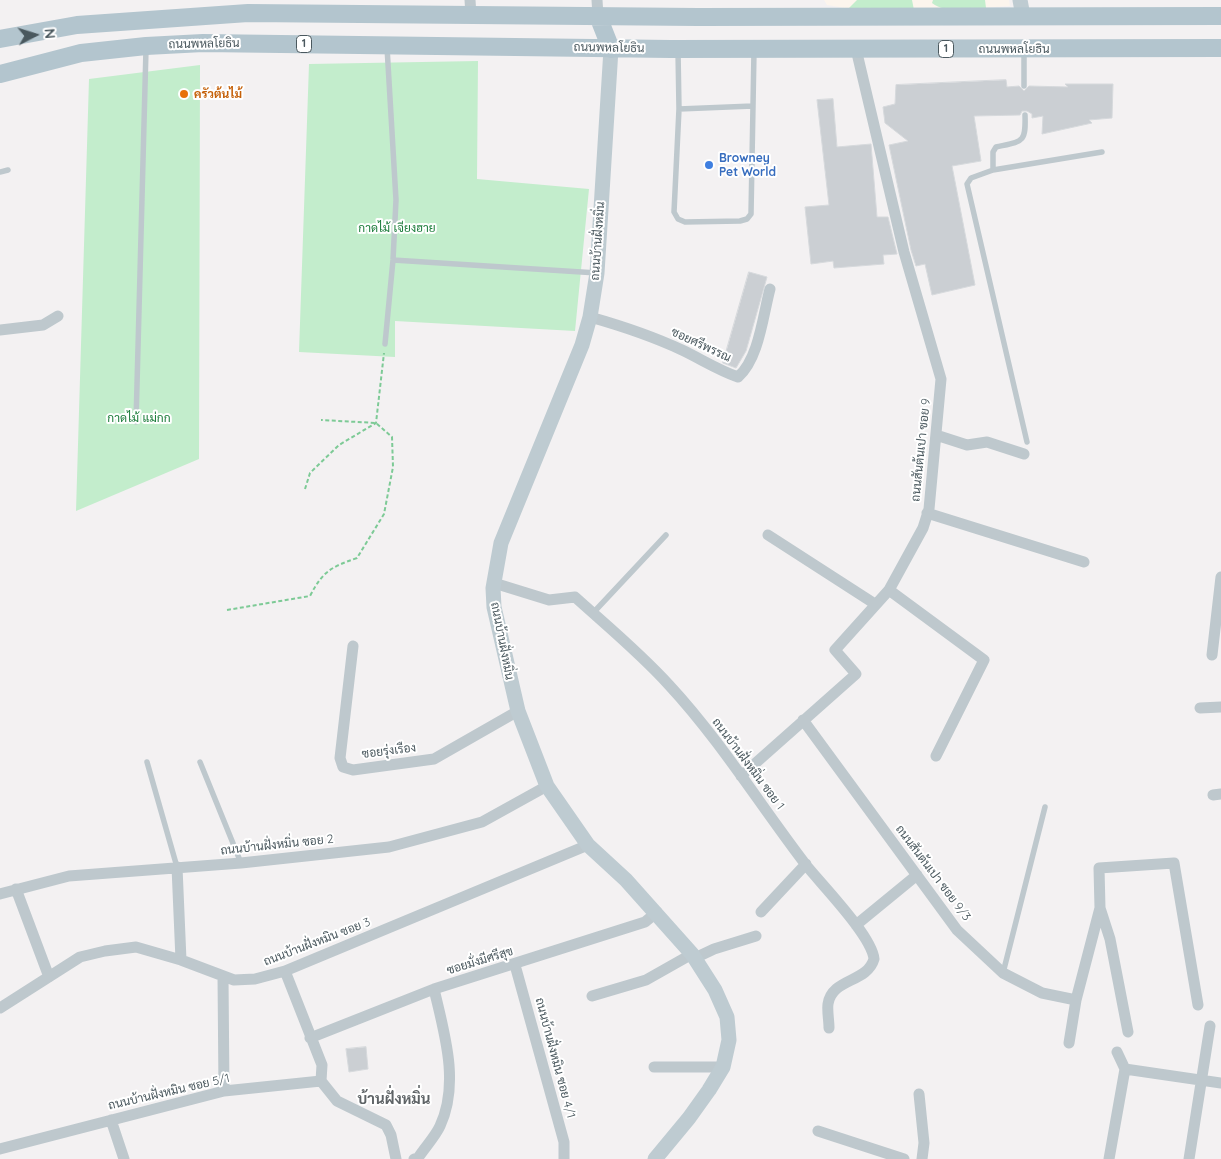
<!DOCTYPE html>
<meta charset="utf-8">
<style>
body{margin:0}
#map{position:relative;width:1221px;height:1159px;overflow:hidden;background:#f3f1f2;font-family:Quicksand,sans-serif}
canvas{display:block}
.north{position:absolute;left:10px;top:10px;width:50px;height:50px;-webkit-text-stroke:4px #fff;paint-order:stroke;rotate:85deg;font-size:14px;font-weight:700;line-height:20px;text-align:center;color:#4a585e}
.north::after{content:'';display:block;margin:auto;width:18px;height:22px;background:#4a585e;clip-path:polygon(50% 0,100% 100%,50% 72%,0 100%)}
</style>
<div id="map">
<canvas width="1221" height="1159"></canvas>
<div class="north">N</div>
</div>
<script>
const ctx = document.querySelector('canvas').getContext('2d');
ctx.lineJoin = 'round';
function paint(path, color) { ctx.fillStyle = color; ctx.fill(path, 'evenodd'); }
function strokePath(path, color, width, dash) { ctx.strokeStyle = color; ctx.lineWidth = width; ctx.lineCap = dash ? 'butt' : 'round'; ctx.setLineDash(dash || []); ctx.stroke(path); }
function write(font, color, halo, rows, align = 'center') {
  ctx.font = font + ' Quicksand,Sarabun,sans-serif'; ctx.lineWidth = 4; ctx.setLineDash([]); ctx.textBaseline = 'middle'; ctx.strokeStyle = halo; ctx.fillStyle = color; for (const [text, x, y, turn = 0] of rows) {
    ctx.save(); ctx.translate(x, y); ctx.rotate((+turn || 0) * Math.PI / 180); ctx.textAlign = isNaN(turn) ? turn : align; if (halo) ctx.strokeText(text, 0, 0); ctx.fillText(text, 0, 0); ctx.restore();
  }
}
paint(new Path2D(`
 M824,0H1009L1010,6L951,10L851,9L827,5Z`), '#fcf5ed');
paint(new Path2D(`
 M857,0H912L914,10L849,8Z
 M933,0H985L986,8C968,9 947,14 932,3Z
 M478,61L477,179L589,189L575,331L395,321V357L299,352L309,64Z
 M200,65L199,459L76,511L89,79Z`), '#c3edcc');
const building = new Path2D(`
 M1006,80L1007,87L1019,86L1024,91L1029,86L1068,87L1065,84H1113L1112,118L1089,120L1092,123L1042,134L1043,116L1032,118V114L1027,111H1022L1020,115L974,116L981,161L952,166L975,285L932,295L925,264L916,266L911,250L889,145L908,141L885,123L883,107L895,104L896,85Z
 M833,99L837,147L871,144L877,217H888L897,254L883,255L884,264L834,268L833,261L811,264L805,207L829,205L817,100Z
 M749,272L767,277L746,351L736,368L723,363Z
 M366,1047L368,1069L349,1072L346,1049Z`);
paint(building, '#cbcfd3');
strokePath(building, '#d6d9dc', 1);
strokePath(new Path2D(`
 M305,489L310,473L339,445L376,423L384,353
 M227,610L310,596C323,571 331,567 357,558L384,514L393,467L392,437L376,423L321,420`), '#7dca96', 2, [4, 2.5]);
strokePath(new Path2D(`
 M1024,50V86
 M678,51L679,109L753,106L754,51
 M679,109L674,212L678,219L685,222L740,221L747,219L751,214L753,106
 M1025,115C1026,143 1023,141 996,147L993,152V170L971,178L967,184L1027,442
 M993,170L1102,152
 M0,172L8,170
 M393,260L597,273
 M385,344L393,260L396,200L387,47
 M136,422L146,49
 M593,613L666,535
 M147,762L177,867
 M200,762L241,863
 M1003,973L1045,807`), '#bec8cd', 5.5);
strokePath(new Path2D(`
 M470,0L471,15
 M597,0L598,16
 M590,317C622,326 652,336 682,350C701,359 718,370 738,377C759,359 763,315 770,289
 M0,330L43,325L58,316
 M936,435L967,445L987,442L1024,454
 M927,513L1084,562
 M768,535L875,604
 M494,583L549,600L575,597C606,625 640,653 669,685C720,740 760,805 806,865C822,885 872,936 874,959C867,983 832,978 828,1004C827,1011 829,1020 829,1028
 M889,590L984,660L936,756
 M353,646L340,758L343,767L353,770L434,759L518,711
 M1212,655L1221,577
 M1200,708L1221,707
 M803,720L957,930L1003,973L1042,993L1076,1000
 M741,776L856,674L835,650L889,590L923,528L929,509L941,379L904,252L856,49
 M1213,795L1221,794
 M177,867L181,960
 M16,889L49,977
 M0,894L69,876L241,863L389,847L482,822L547,786
 M1100,908L1110,939L1128,1032
 M761,912L806,864
 M856,925L917,875
 M695,958L714,949L756,936
 M515,965L564,1142V1159
 M285,971L322,1065L321,1081
 M223,976L224,1091
 M592,996L646,980L692,954
 M0,1008L80,957L105,951L136,947L181,960L234,980L255,979L285,971L588,845
 M310,1038L434,989L645,922L657,912
 M1069,1043L1076,1000L1100,908L1099,868L1174,863L1198,1005
 M654,1067H723
 M1125,1069L1221,1083
 M919,1094L924,1143L922,1159
 M111,1120L124,1159
 M818,1131L904,1159
 M0,1149L224,1091L321,1081L337,1101L386,1125L391,1135L396,1159
 M414,1159L418,1158C425,1147 435,1137 440,1126C460,1083 444,1032 434,989
 M1109,1159L1125,1069L1117,1052
 M1189,1159L1210,1026`), '#bec8cd', 11);
strokePath(new Path2D(`
 M1020,0L1023,16
 M611,49L597,273L590,317L582,345L501,543L493,588L494,607L518,711L547,786L588,845L626,880L692,954L715,990L727,1017L729,1040L723,1067L709,1090L689,1118L655,1159`), '#becbd1', 15);
strokePath(new Path2D(`
 M598,16L611,49
 M0,39L77,25L248,13L698,17L1221,16
 M0,74L81,53L146,46L203,43L671,49L1221,48`), '#b3c5ce', 18);
for (const [x, y, r, color] of [
 [184,94,5,"#e8710a"],
 [709,165,5,"#3f7fe0"]
]) { const dot = new Path2D(); dot.arc(x, y, r, 0, 2 * Math.PI); ctx.fillStyle = color; ctx.fill(dot); strokePath(dot, '#fff', 2); }
for (const [x, y, w] of [
 [304,44,15],
 [946,49,15]
]) { const box = new Path2D(); box.roundRect(x - w / 2, y - 8.5, w, 17, 4); ctx.fillStyle = '#fff'; ctx.fill(box); strokePath(box, '#4a585e', 1); }
write('bold 11px', '#4a585e', null, [
 ["1",304,44],
 ["1",946,49]
]);
write('12px', '#4a585e', '#fff', [
 ["ถนนพหลโยธิน",204,44,-1],
 ["ถนนพหลโยธิน",609,48,1],
 ["ถนนพหลโยธิน",1014,49],
 ["ถนนบ้านฝั่งหมิ่น",598,241,-86],
 ["ซอยศรีพรรณ",701,345,25],
 ["ถนนสันต้นเปา ซอย 9",921,450,-84],
 ["ถนนบ้านฝั่งหมิ่น",502,641,79],
 ["ซอยรุ่งเรือง",389,751,-7],
 ["ถนนบ้านฝั่งหมิ่น ซอย 1",748,764,53],
 ["ถนนบ้านฝั่งหมิ่น ซอย 2",277,845,-6],
 ["ถนนสันต้นเปา ซอย 9/3",933,873,53],
 ["ถนนบ้านฝั่งหมิน ซอย 3",317,942,-21],
 ["ซอยมั่งมีศรีสุข",480,961,-17],
 ["ถนนบ้านฝั่งหมิน ซอย 4/1",555,1058,75],
 ["ถนนบ้านฝั่งหมิน ซอย 5/1",169,1092,-13]
]);
write('bold 12px', '#c56008', '#fff', [
 ["ครัวต้นไม้",194,94]
], 'left');
write('bold 12px', '#366cbe', '#fff', [
 ["Browney",719,158],
 ["Pet World",719,172]
], 'left');
write('12px', '#1d7d3c', '#fff', [
 ["กาดไม้ เจียงฮาย",397,228],
 ["กาดไม้ แม่กก",139,418]
]);
write('bold 15px', '#5e6366', '#fff', [
 ["บ้านฝั่งหมิ่น",394,1099]
]);
</script>
